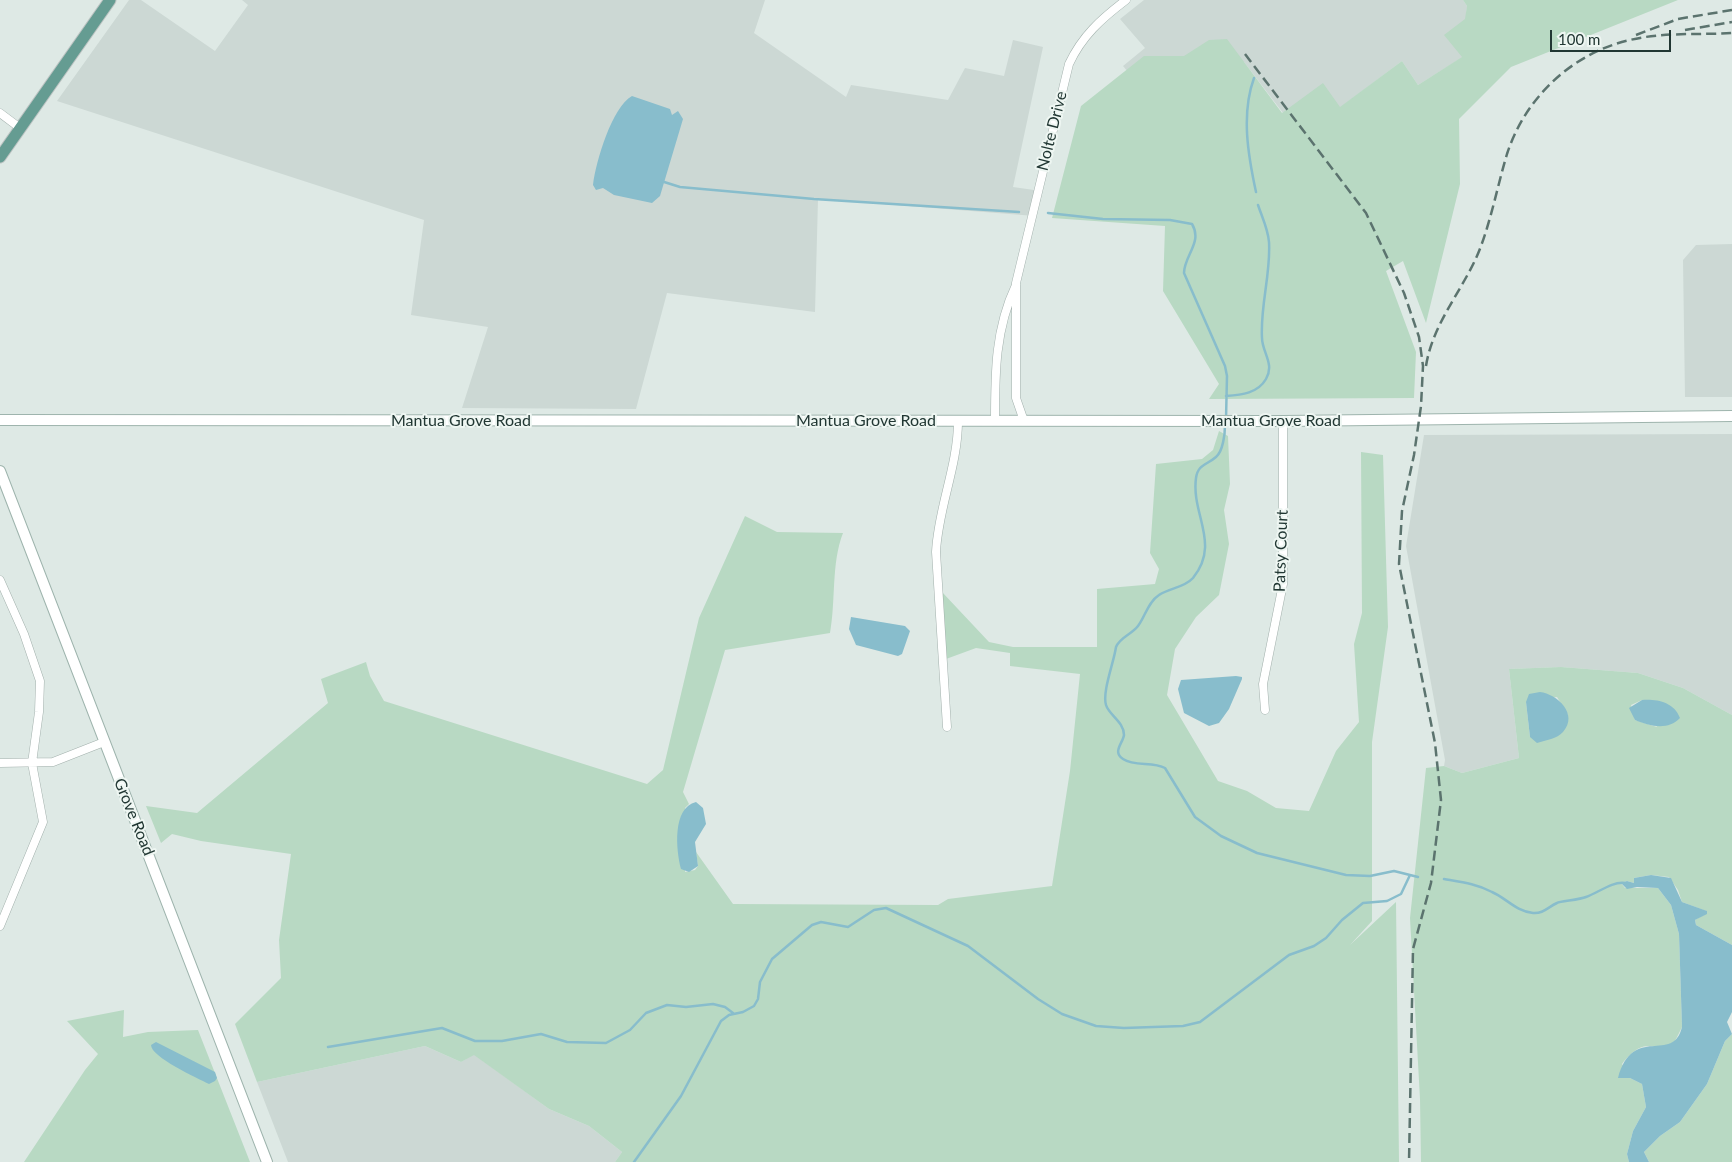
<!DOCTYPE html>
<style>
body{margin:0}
#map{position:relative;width:1732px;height:1162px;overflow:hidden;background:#dee9e5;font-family:Lato,sans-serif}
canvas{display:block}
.scale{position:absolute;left:1550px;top:30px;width:121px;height:22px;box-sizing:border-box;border:2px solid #213733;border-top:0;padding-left:6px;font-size:15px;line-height:18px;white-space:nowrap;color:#213733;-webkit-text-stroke:4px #eef6f2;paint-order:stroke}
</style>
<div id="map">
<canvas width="1732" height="1162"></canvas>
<div class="scale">100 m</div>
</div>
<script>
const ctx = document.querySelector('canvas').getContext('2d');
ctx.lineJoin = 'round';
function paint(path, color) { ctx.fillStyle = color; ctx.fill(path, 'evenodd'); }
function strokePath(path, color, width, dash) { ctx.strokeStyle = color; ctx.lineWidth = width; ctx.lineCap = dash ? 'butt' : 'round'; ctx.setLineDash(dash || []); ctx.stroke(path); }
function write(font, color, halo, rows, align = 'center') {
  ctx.font = font + ' Lato,sans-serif'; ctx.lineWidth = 4; ctx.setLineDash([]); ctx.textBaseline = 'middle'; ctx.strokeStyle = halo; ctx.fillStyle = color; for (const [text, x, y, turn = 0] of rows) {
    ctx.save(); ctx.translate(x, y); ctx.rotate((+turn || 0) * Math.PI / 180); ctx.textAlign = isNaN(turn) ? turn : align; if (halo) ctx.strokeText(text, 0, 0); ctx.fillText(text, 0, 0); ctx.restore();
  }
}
paint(new Path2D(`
 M129,0H141L215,51L248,5L242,0H765L754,33L846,97L851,85L948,100L965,68L1004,76L1013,40L1043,47L1013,187L1041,191L1035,216L818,199L815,312L667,293L636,409L462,408L488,327L411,315L424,220L57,101Z
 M1144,0H1463L1467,6L1463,57L1418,85L1402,61L1340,108L1283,113L1244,62L1154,103L1123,66L1145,48L1120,19Z
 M1732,244V397H1685L1683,260L1696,245Z
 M1732,434V715L1683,688L1638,673L1561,667L1509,669L1519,758L1462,773L1444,766L1445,760L1406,546L1424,435Z
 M425,1046L461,1062L474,1054L549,1109L589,1126L622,1152L615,1162H288L257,1082Z`), '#ccd8d4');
paint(new Path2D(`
 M1463,0H1678L1511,67L1459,119L1460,184L1426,323L1403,261L1386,271L1416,352L1414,398L1209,399L1219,384L1163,291L1165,226L1052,218L1081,106L1144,56H1184L1209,40L1227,39L1282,113L1323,83L1340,107L1402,61L1418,85L1462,57L1444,35L1465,19L1467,6Z
 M1219,431L1228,436L1230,484L1224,510L1229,544L1219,595L1196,617L1175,649L1167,695L1218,781L1247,791L1276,808L1309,811L1336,751L1359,722L1354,644L1362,613L1361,452L1383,455L1388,627L1372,742V921L1350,945L1396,902L1399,1162H615L622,1152L589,1126L549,1109L474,1055L461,1062L425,1046L257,1082L235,1024L281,978L279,940L291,854L201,841L172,834L161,843L146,806L197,813L328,703L321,679L366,662L370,676L384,701L647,784L663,770L699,618L745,516L777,532L843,533C831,564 836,600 830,633L725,650L683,792L689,804L685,808V872L695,870L698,866L696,852L733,904L938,905L948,899L1052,886L1070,771L1080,674L1010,666V653L976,648L946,659L942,592L989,642L1013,647H1097V589L1155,584L1159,569L1150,553L1156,464L1202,459L1213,450Z
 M1561,667L1638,673L1683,688L1732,715V945L1696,925L1695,920L1707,913L1706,911L1682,902L1678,890L1669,877L1651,875L1634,878V883L1627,881L1621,883L1625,888H1658L1671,905L1679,934L1682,1027L1675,1041C1654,1056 1647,1032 1622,1064L1630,1078L1642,1084L1646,1107L1633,1131L1627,1154L1629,1162H1421L1420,1099L1410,918L1426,768L1444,766L1462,773L1519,758L1509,669ZM1557,697L1568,715L1530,737L1526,702ZM1642,700L1657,727L1635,720L1631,705Z
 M124,1010L123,1037L148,1032L198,1030L250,1162H24L85,1070L98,1054L67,1021Z
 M1732,1034V1162H1649L1644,1152L1660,1136L1680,1122L1707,1084L1725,1041Z`), '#b8d9c3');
paint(new Path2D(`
 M632,96L670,109L672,115L678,111L683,119L660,196L652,203L614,195L603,188L596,190L593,185C596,161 612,107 632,96Z
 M851,617L905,626L910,631L902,654L898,656L856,645L849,629Z
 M1236,676L1242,677V679L1229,709L1219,723L1209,726L1184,713L1178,689L1181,680Z
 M1540,692C1557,694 1579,714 1563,732C1557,739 1546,740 1537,743L1530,737L1526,702L1529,694Z
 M1642,700C1657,699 1674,702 1680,718C1668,731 1649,726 1635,720L1629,708Z
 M696,802L703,808L706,824L695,842L698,866L689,872L681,869C676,850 672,808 696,802Z
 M1651,875L1671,878L1682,902L1707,911V914L1695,920L1696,925L1732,945V1012L1727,1022L1732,1034L1725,1041L1707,1084L1680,1122L1660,1136L1644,1152L1649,1162H1629L1627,1154L1633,1131L1646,1107L1642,1084L1630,1078H1618C1633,1023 1673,1065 1682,1027L1679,934L1671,905L1658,888L1637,887L1627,889L1621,883L1627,881L1634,883V878Z
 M156,1042L215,1072L217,1078L215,1081L209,1084C197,1078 151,1057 151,1045Z`), '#88bdcc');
strokePath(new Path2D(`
 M1254,78C1241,114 1248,155 1256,192
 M661,181L680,187L814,199L1019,212
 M1048,213L1103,219L1170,220L1192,224C1203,242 1184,256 1184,273L1225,366L1227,376L1226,419
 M1226,396C1242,395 1258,393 1266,379C1275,364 1262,352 1262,338C1260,306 1271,274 1269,242C1268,229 1262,217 1258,205
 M1225,425C1225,434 1223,451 1216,457C1207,465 1198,464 1196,478C1191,515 1221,543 1193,578C1184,588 1169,588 1159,595C1148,602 1145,617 1138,626C1131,635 1120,637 1116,647C1114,662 1102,692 1106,705C1109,715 1124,722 1124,735C1123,743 1112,752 1123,759C1135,767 1153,761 1165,768L1195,817L1221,836L1257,853L1346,875L1370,876L1394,871L1418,877
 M1444,879C1461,882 1477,884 1492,892C1506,898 1517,912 1533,913C1543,914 1548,907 1557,903C1560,901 1579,900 1586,897C1598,893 1612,881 1625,883
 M328,1047L442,1028L475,1041H502L541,1034L567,1042L606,1043L630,1030L646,1013L667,1005L686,1007L713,1004L725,1007L733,1013
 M634,1162L681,1096L721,1021L729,1015L743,1012L754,1006L758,999L760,982L772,959L812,925L821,922L848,927L874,910L886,908L968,946L1038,999L1062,1014L1096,1026L1124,1028L1183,1026L1200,1022L1289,955L1314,946L1326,938L1342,920L1363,903L1387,901L1401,894L1410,875`), '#88bdcc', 2.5);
const street = new Path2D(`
 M0,113L20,128
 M995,421C995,373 995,329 1016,285
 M1024,421L1016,398V283L1069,64C1082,36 1101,19 1126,0
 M0,580L24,634L40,681L39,712L32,763L43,822L0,926
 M1265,710L1263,684L1283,584V421
 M947,727L936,552C938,508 958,466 958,421
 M0,763L53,762L104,742`);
const secondary = new Path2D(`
 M0,420L1283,421L1732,416
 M0,471L267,1162`);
const primary = new Path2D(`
 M0,157L110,0`);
strokePath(street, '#a2b0ac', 9);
strokePath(secondary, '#9eb4ad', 12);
strokePath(primary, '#bcc3c2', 13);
strokePath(street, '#fff', 8);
strokePath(secondary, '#fff', 10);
strokePath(primary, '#659c92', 11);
strokePath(new Path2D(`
 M1685,30L1732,22
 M1636,35L1678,19L1732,10
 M1245,54L1366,213L1404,293L1419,337L1423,366L1421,406L1414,455L1402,511L1399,564L1435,743L1441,800L1431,883L1413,949L1409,1162
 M1426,366C1433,321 1466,287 1481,246C1492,216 1498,184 1507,154C1525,98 1572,53 1630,40C1662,32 1699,35 1732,33`), '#5b736e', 2.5, [10, 5]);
write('16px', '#213733', '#eef6f2', [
 ["Nolte Drive",1052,131,-76],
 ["Mantua Grove Road",461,421],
 ["Mantua Grove Road",866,421],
 ["Mantua Grove Road",1271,421],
 ["Patsy Court",1281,551,-88],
 ["Grove Road",134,817,68]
]);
</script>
